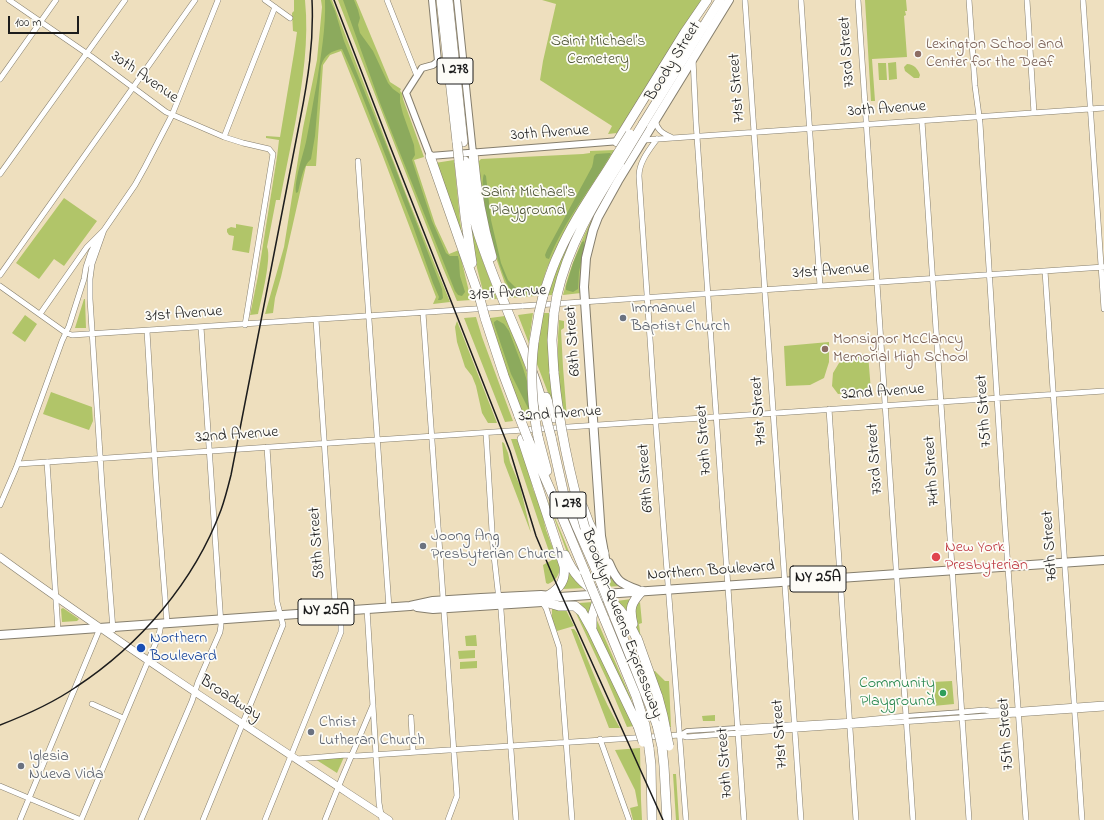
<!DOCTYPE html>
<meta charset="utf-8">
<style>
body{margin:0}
#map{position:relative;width:1104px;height:820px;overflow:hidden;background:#eedfbe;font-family:"Indie Flower",sans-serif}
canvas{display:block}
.scale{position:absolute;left:8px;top:16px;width:71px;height:18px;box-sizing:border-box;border:2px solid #1c1c1c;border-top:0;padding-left:5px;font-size:12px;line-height:14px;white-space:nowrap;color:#1c1c1c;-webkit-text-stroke:3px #fdfcf7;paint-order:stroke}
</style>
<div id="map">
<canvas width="1104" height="820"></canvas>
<div class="scale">100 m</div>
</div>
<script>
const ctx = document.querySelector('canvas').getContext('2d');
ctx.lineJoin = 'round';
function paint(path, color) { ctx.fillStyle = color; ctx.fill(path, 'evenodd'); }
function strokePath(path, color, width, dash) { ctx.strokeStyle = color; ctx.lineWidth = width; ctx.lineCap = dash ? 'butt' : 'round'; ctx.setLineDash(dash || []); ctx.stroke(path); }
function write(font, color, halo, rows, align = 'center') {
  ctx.font = font + ' "Indie Flower",sans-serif'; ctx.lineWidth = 3.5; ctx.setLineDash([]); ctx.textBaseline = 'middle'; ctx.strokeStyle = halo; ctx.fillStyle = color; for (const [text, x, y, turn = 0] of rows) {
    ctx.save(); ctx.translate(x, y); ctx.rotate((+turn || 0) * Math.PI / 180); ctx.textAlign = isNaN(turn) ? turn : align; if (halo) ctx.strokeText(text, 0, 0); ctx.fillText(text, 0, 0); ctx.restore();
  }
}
paint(new Path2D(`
 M294,0H305C309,40 303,80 296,119C291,146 285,173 280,200H276L267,247C272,257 261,301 258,314L250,315L258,276L277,157L279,140L266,138V136L280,137L294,53L297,32L293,31L292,13L294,11Z
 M321,0H332L406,194L450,302L433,304L436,297L382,154L341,51L330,55L323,65L316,166H306L281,277L275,298L273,313L265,314L284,247L303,128L317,60L322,7Z
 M338,0H356L390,82L401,89L400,91L402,93L403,99L424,157L414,160L435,224L449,254L459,250L471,300L457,301L443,268Z
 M542,0H703L617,133L608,134L612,126L540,80L543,61L556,4Z
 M865,0H906L907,11H905L906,15L904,16L907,57L872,59L875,101H871Z
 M896,62L897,79L889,80L888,63Z
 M878,63H886L887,80H879Z
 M907,64C914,64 918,69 920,75L919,78H914L905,71L904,67Z
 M615,150L558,245L547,268L538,296L537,295L535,296L510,298L488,235L476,160L479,161L481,159L583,154L590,153V151Z
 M454,160L460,220L464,248L435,163Z
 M64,198L97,221L64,266L54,259L39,279L16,263Z
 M592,219L583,261L581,293L563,295C570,268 580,243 592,219Z
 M236,224L253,227L249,253L232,250L234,236L229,235L227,232V229L231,227L236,228Z
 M471,228H472L481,256L497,299H485L477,268Z
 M574,232L564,258L553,295H548L557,267Z
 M84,299H85L86,328H75Z
 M533,313L529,341L539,342L543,313H550V373L558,372V337L559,320L564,321V328L561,330L563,367L567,418L557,416L518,315Z
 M25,315L37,324L25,342L12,333Z
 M505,316L522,357L541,418L528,421C510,392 500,350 490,318Z
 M476,317L482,337L513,421L505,422L464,318Z
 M457,321L497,423H488L482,413L476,386L472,376L465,367L457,342L455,327Z
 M829,342V362L824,378L810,385L786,386L784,346Z
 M868,354L871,391L838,394L832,386L833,373L839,363L850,355Z
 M51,392L92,407L93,421L89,430L43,414Z
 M511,439H518L525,457L533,489L541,509L546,530L560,567C560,575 555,581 548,584L546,583L543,565L552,560L539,523Z
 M502,442L504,443L508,453L510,462L520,486L531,533L504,462Z
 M546,496L577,571L571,563Z
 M570,572L585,588L563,589Z
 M610,574L620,586L604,587Z
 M631,599L627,612L618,603L617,601Z
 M593,602L589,616L579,605V603Z
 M640,602L642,623L639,624L641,640C637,630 629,609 640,602Z
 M63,608L79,619L77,621L62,622L61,609Z
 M565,608L574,626L557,631L552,620V609Z
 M574,609L579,610L634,726L627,727L607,680Z
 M596,618L631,698L632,704H631L595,626Z
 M571,629H574L577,633C590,665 602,698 620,728H609Z
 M476,635L477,646H466L465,636Z
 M475,650V658L459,659L458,651Z
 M477,661V668L460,669V662Z
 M651,671H655L665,681H669L671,727H669Z
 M952,681L954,704L933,706L932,682Z
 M715,715V721H703L702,716Z
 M640,748L641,800L642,820H633L630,808L638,806L635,790L615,750Z
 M344,757L337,773L315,759Z
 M673,774H676L679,820H676Z`), '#b1c569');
paint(new Path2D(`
 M325,0H330L335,11L344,41L389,152L442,289L443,298L441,300H438L439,297L433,283L413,226L356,80L342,49C331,51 324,55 321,66L315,136L311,159C302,167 301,181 298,192L296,193C294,181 303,155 306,142C310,122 313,102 317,82C321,55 326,27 325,0Z
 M343,0H354L358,10L360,18L358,25L360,33L373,51L388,83L393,89L400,94V102L403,114L414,145L415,155L412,160L432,221L446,253L450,256H458L459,261L460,276L465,292L462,296L458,295L455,291L380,103Z
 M610,153L611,154C591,189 564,221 549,259L546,258L545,255L547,250L592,167L593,163L594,156L596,154Z
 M484,174L486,176L491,220L501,263L508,280L517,289L527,292L524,295L516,296C501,286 477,190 484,174Z
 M584,241V248L579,272L578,289L573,292L566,290V286L573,263L582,242Z
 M497,320L504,324L509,331L523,368L530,391L533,418L511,374L494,324V322Z`), '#8caa5d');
const pedestrian = new Path2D(`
 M906,716L962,712
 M680,735L687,731L737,728`);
const minor = new Path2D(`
 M9,0L92,57L166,112L224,137L243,143L269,149L273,154L245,325
 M265,0L290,18
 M387,0L417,76
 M745,0L801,820
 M801,0L820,286
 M858,0L913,820
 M969,0L975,86L980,123L1005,526L1026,820
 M1027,0L1034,113
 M1083,0L1104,309
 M693,59L696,122L744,820
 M0,79L56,0
 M655,120C657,129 661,133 671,137
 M922,121L969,820
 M224,137L275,7
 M657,139C649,150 639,162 639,176L656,427L686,820
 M644,140L1104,108
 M358,161L389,608
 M0,174L125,0
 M104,230L92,264L90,279V299L102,486L113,630
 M1045,271L1082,820
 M0,275L195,0
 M0,286L66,333L72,335L490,308
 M522,306L1104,267
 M423,313L457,796L448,820
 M40,314L87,247L104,230L135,185L145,167L172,115L218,0
 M147,331L156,481L167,623
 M829,409L856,820
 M486,433L493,547L498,591L501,610L516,820
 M47,462L58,631
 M18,464L1104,391
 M0,505L16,468L62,341L69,326L84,279L86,267L91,252L97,241
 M542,602L546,608L559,647L572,820
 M367,609L379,803L382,820
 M92,704L123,718
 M962,712L984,710L990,711L1023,710L1104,704
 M411,717L413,752
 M737,728L855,721L906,716
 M600,739L629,820
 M297,759L346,755L356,756L680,735L687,737L725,734L1104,708
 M0,786L81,820
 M20,820L100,628
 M81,820L159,635L161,624
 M141,820L192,701L198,682L220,632L221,625L220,610L201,327
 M203,820L283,625L277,602L267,447
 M265,820L341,632V625L335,602L316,320
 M325,820L342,778L373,705`);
const tertiary = new Path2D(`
 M432,0L438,61L433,65L422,68L406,93L430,156L620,141
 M457,0L473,153`);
const secondary = new Path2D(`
 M0,557C127,649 258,734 389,820`);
const primary = new Path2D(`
 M609,563C617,582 620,583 638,590
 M601,590L606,578L607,569L601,536L584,287L586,258L593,230L598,217L618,181L729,0
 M417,607L433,609L542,602L550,600
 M0,635L410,606L433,601L481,598L541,595L560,597L1104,560`);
const motorway = new Path2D(`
 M441,0L457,142
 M448,0L463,142
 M677,58L697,25
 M643,124L720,0
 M617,142L685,32L707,0
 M473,153C476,188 482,223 492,257
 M430,156L480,299
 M459,161L465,216L472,263
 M465,161C468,186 471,212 479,236C491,272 506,308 521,343C530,365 539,387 544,410
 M557,295C568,246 594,203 620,162
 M543,296C548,281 552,267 559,253C574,219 596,189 615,158
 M485,318L504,376L519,416
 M534,342L539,313
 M554,373L552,340L554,313
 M546,397L554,418
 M538,437L547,471
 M551,437L564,495L577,527L596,570
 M522,439L564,566C566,580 560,588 549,595
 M528,439L560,512L585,572
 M583,507L589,523L604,553
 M565,555C573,574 583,584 600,595C604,597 609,600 613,603C627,615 631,628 639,643
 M545,602L559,606H575L582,612L592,630L638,726
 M604,618L636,696L645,725
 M615,618L649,703L657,725
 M633,624C629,608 631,603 642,591
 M592,627V617L598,597
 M637,638L658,697
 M662,747L664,766L667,820
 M649,748L651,765L652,820`);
strokePath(pedestrian, '#857e6d', 5.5);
strokePath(minor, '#857e6d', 6);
strokePath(tertiary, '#857e6d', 8);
strokePath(secondary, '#857e6d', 8);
strokePath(primary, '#857e6d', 10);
strokePath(motorway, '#857e6d', 10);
strokePath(pedestrian, '#fff', 4);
strokePath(minor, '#fff', 5);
strokePath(tertiary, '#fff', 6);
strokePath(secondary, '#fff', 7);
strokePath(primary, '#fff', 8);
strokePath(motorway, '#fff', 9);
strokePath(new Path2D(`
 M334,0L390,146L510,451L536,536L552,574L663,820
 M0,725C26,715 53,703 76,687C140,645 194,582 221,510C225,499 228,487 231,475L300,120C308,80 314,41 312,0`), '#1c1c1c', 1.5);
const minorBridge = new Path2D(`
 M490,308L522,306`);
const motorwayBridge = new Path2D(`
 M457,142L459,161
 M615,158L630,134
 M620,162L643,124
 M480,299L485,318
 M539,313L543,296
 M554,313L557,295
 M534,342C530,374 532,406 538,437
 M554,373C559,426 570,477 585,528
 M544,410L551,437
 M519,416L528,439
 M596,570L615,618
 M585,572L604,618
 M658,697L663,716L669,746
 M645,725L649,748
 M657,725L662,747
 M638,726L643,742`);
strokePath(minorBridge, '#857e6d', 6, []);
strokePath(motorwayBridge, '#857e6d', 10, []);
strokePath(minorBridge, '#fff', 5);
strokePath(motorwayBridge, '#fff', 9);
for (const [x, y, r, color] of [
 [918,54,4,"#8d6e63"],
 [623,318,4,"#6b7280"],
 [825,349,4,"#8d6e63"],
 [423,546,4,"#6b7280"],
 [936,557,5,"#e0444e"],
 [141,648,5,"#1a4fb4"],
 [943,693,4,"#2e9e5b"],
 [311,732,4,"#6b7280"],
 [21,766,4,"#6b7280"]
]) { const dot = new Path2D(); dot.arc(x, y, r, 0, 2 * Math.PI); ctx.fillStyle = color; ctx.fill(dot); strokePath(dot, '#fdfcf7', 1.5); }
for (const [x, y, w] of [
 [455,71,36],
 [568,505,36],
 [818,579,56],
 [326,612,56]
]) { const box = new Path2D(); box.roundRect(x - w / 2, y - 13, w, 26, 3); ctx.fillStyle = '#fdfcf7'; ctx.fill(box); strokePath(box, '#1c1c1c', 1); }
write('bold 15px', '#1c1c1c', null, [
 ["I 278",455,71],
 ["I 278",568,505],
 ["NY 25A",818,579],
 ["NY 25A",326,612]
]);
write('16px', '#505737', '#fdfcf7', [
 ["Saint Michael’s",598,42],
 ["Cemetery",598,60],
 ["Saint Michael's",528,193],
 ["Playground",528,211]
]);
write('16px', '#785e54', '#fdfcf7', [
 ["Lexington School and",926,45],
 ["Center for the Deaf",926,63],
 ["Monsignor McClancy",833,340],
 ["Memorial High School",833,358]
], 'left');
write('16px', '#1c1c1c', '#fdfcf7', [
 ["73rd Street",848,52,-94],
 ["Boody Street",674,62,-58],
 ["30th Avenue",144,78,35],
 ["71st Street",738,88,-94],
 ["30th Avenue",887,110,-4],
 ["30th Avenue",550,134,-4],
 ["31st Avenue",831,272,-4],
 ["31st Avenue",508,294,-4],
 ["31st Avenue",184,315,-4],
 ["68th Street",574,341,-94],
 ["32nd Avenue",883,393,-4],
 ["71st Street",760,411,-94],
 ["75th Street",985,411,-94],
 ["32nd Avenue",560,415,-4],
 ["32nd Avenue",237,436,-4],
 ["70th Street",705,440,-94],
 ["73rd Street",876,459,-94],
 ["74th Street",933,471,-94],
 ["69th Street",647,478,-94],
 ["58th Street",318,543,-94],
 ["76th Street",1051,546,-94],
 ["Northern Boulevard",711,572,-4],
 ["Brooklyn-Queens Expressway",621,624,69],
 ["Broadway",230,699,33],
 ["71st Street",781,734,-94],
 ["75th Street",1007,734,-94],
 ["70th Street",726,763,-94]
]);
write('16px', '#5b616d', '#fdfcf7', [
 ["Immanuel",631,309],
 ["Baptist Church",631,327],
 ["Joong Ang",431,537],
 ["Presbyterian Church",431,555],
 ["Christ",319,723],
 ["Lutheran Church",319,741],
 ["Iglesia",29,757],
 ["Nueva Vida",29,775]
], 'left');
write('16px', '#be3a42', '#fdfcf7', [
 ["New York",945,548],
 ["Presbyterian",945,566]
], 'left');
write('16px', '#164399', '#fdfcf7', [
 ["Northern",150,639],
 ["Boulevard",150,657]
], 'left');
write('16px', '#27864d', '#fdfcf7', [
 ["Community",935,684],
 ["Playground",935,702]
], 'right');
</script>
